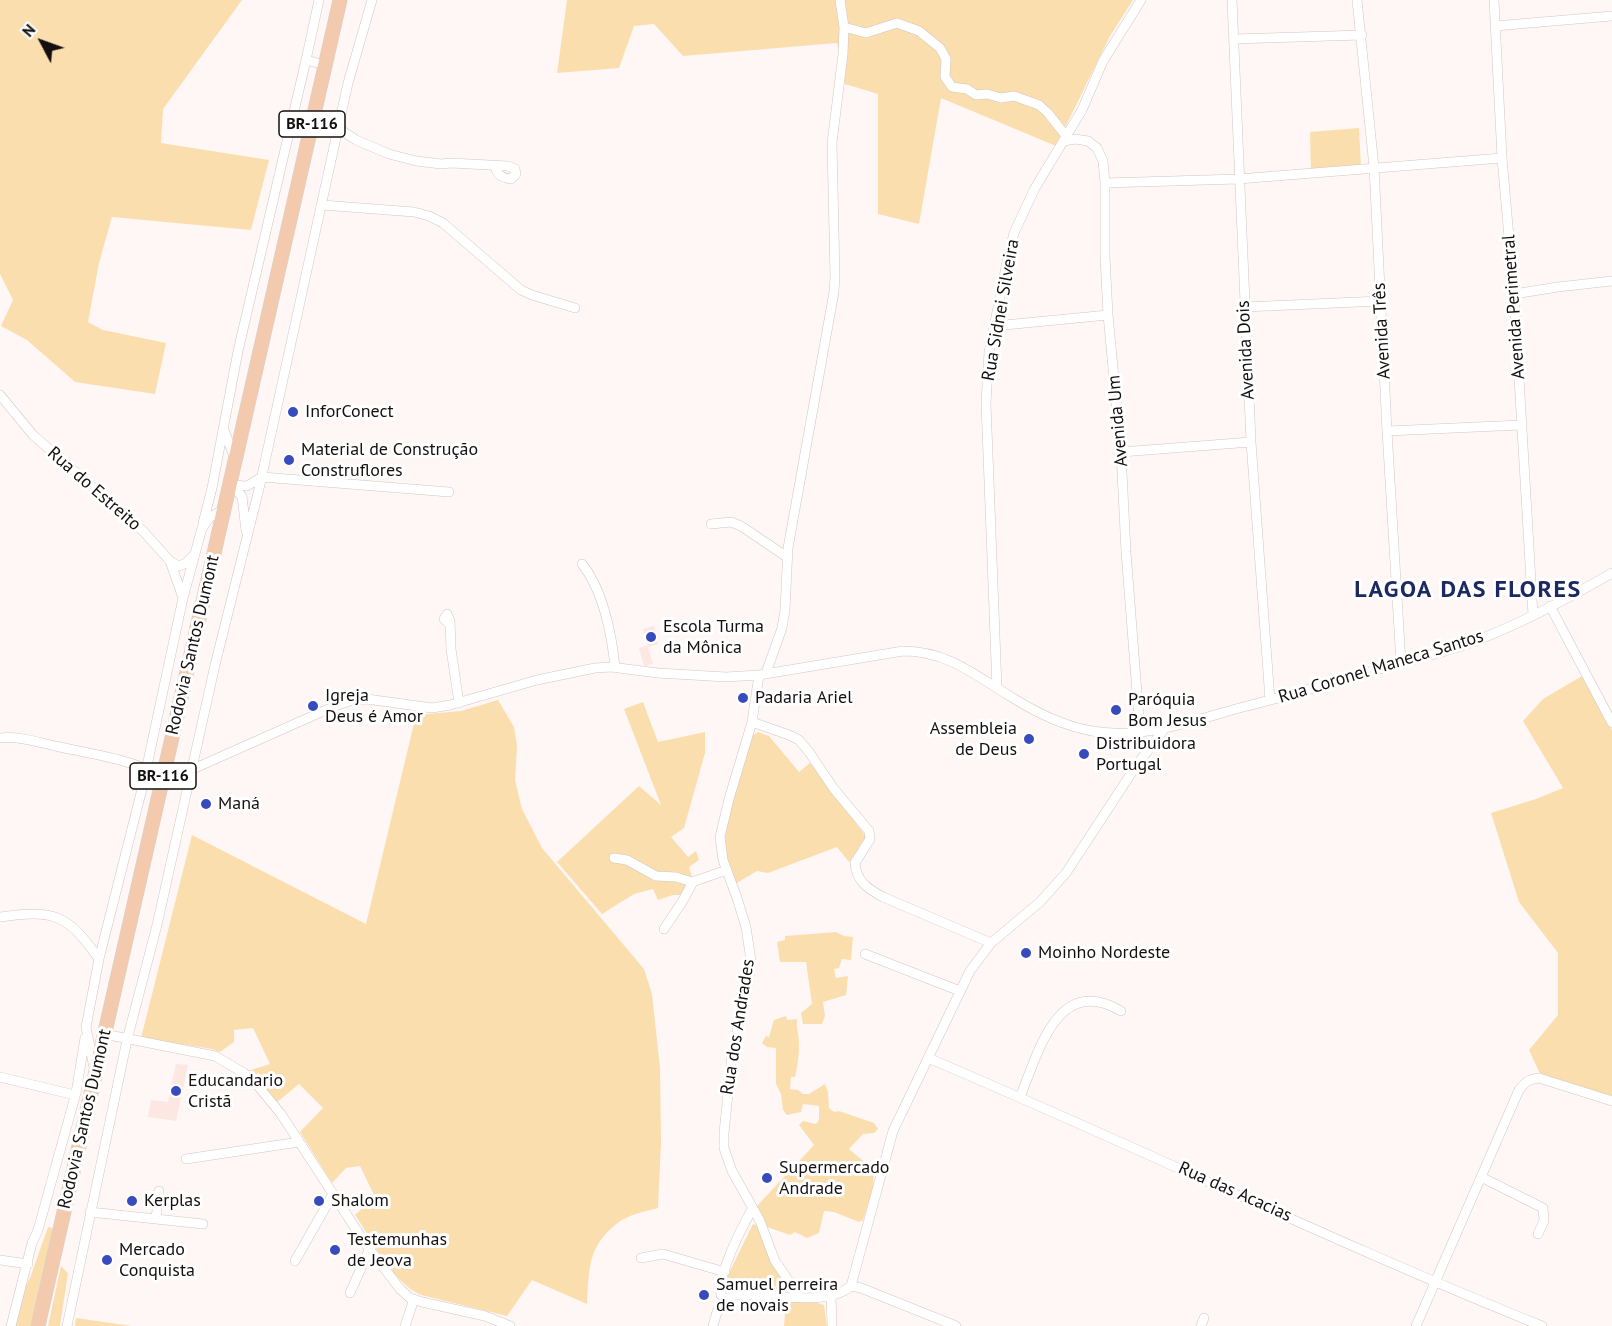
<!DOCTYPE html>
<meta charset="utf-8">
<style>
body{margin:0}
#map{position:relative;width:1612px;height:1326px;overflow:hidden;background:#fef7f5;font-family:"PT Sans",sans-serif}
canvas{display:block}
.north{position:absolute;left:12px;top:12px;width:60px;height:60px;-webkit-text-stroke:4px #fff;paint-order:stroke;rotate:311deg;font-size:16px;font-weight:700;line-height:24px;text-align:center;color:#13100f}
.north::after{content:'';display:block;margin:auto;width:21px;height:27px;background:#13100f;clip-path:polygon(50% 0,100% 100%,50% 72%,0 100%)}
</style>
<div id="map">
<canvas width="1612" height="1326"></canvas>
<div class="north">N</div>
</div>
<script>
const ctx = document.querySelector('canvas').getContext('2d');
ctx.lineJoin = 'round';
function paint(path, color) { ctx.fillStyle = color; ctx.fill(path, 'evenodd'); }
function strokePath(path, color, width, dash) { ctx.strokeStyle = color; ctx.lineWidth = width; ctx.lineCap = dash ? 'butt' : 'round'; ctx.setLineDash(dash || []); ctx.stroke(path); }
function write(font, color, halo, rows, align = 'center') {
  ctx.font = font + ' "PT Sans",sans-serif'; ctx.lineWidth = 6; ctx.setLineDash([]); ctx.textBaseline = 'middle'; ctx.strokeStyle = halo; ctx.fillStyle = color; for (const [text, x, y, turn = 0] of rows) {
    ctx.save(); ctx.translate(x, y); ctx.rotate((+turn || 0) * Math.PI / 180); ctx.textAlign = isNaN(turn) ? turn : align; if (halo) ctx.strokeText(text, 0, 0); ctx.fillText(text, 0, 0); ctx.restore();
  }
}
paint(new Path2D(`
 M654,626L658,644L648,647L653,664L644,666L639,648L648,645L643,629Z
 M176,1064L188,1065L176,1121L148,1117L151,1100L168,1102Z`), '#fce7e3');
paint(new Path2D(`
 M0,0H242L163,109L161,143L269,160L251,230L112,217L99,263L88,322L103,330L166,343L155,394L75,382L27,340L1,326L13,300L0,274Z
 M567,0H1133L1110,36L1056,146L941,98L919,224L878,214V94L845,84L837,43L683,56L654,24L634,26L619,68L557,73Z
 M1359,128L1361,167L1311,171L1310,132Z
 M1582,676L1612,730V1097L1541,1076L1529,1050L1558,1015V953L1519,902L1491,813L1536,799L1563,788L1523,721L1543,699Z
 M498,700L514,727L517,746L515,780L522,809L542,848L644,969L652,994L660,1068L661,1142L658,1208C647,1211 632,1214 622,1220C588,1243 589,1267 587,1304L532,1280L507,1316L421,1295C392,1282 373,1241 355,1215L375,1197L360,1166L346,1168L332,1183L300,1132L323,1108L299,1084L276,1103L248,1071L270,1064L253,1028L234,1030V1042L220,1052L212,1049L141,1038L192,835L366,924L416,715L461,711Z
 M643,702L658,742L705,732V753L684,828L671,837L688,857L696,851L699,860L689,867L693,881L683,895H673L658,900L653,889L634,894L602,914L557,862L639,786L661,805L624,709Z
 M758,732L769,736L799,772L810,763L867,838L849,862L837,847L768,873L757,871L735,884L726,857L725,831L749,744L753,735Z
 M836,932L844,936L853,937L851,960L842,959L839,968L834,969L836,978L848,976L846,995L823,1002L825,1016L822,1024H803L801,1013L812,1004L806,962H780L777,942L785,940V936Z
 M786,1016L787,1020L797,1019C796,1027 799,1035 799,1043C799,1054 798,1065 795,1077H791L790,1089L798,1090L803,1094H809L825,1084L828,1092L829,1108L834,1112L839,1111L874,1123L878,1129L874,1133L863,1134L849,1149L874,1170L873,1188L863,1220L859,1222L834,1212L824,1211L819,1233L807,1238L795,1232L790,1235L764,1226L756,1207L814,1145L799,1125L803,1121L816,1124L819,1120V1106L803,1104L801,1112L787,1115L783,1110L781,1094L776,1084V1048L767,1047L762,1043L766,1036L769,1037L774,1020Z
 M753,1224L756,1225L791,1291L736,1289L728,1283L727,1277Z
 M48,1227L52,1228L54,1234L32,1326H14L22,1293L30,1278Z
 M61,1266L68,1273L60,1326H48Z
 M786,1301L814,1302L824,1305L827,1326H784Z
 M76,1318L132,1326H75Z`), '#fbdeae');
const minor = new Path2D(`
 M319,0L306,60L325,65
 M1232,0L1251,442L1270,700
 M1357,0L1374,167L1387,431L1401,663
 M1494,0L1502,158L1514,294L1533,615
 M1495,26L1612,16
 M844,27L866,33L897,23L919,31L940,48L946,59L945,77L952,87L967,89L976,95L987,94L1001,98L1014,96L1039,105L1048,113L1066,136
 M1234,39L1362,35
 M338,128L356,140L389,154L416,161L441,164L451,163L508,166L515,169L516,174L511,179C502,178 497,175 495,166
 M1064,141L1075,139L1088,141L1097,148L1103,161L1105,183V257L1108,315L1121,452L1126,552L1140,731
 M1105,183L1238,179L1502,158
 M322,205L414,212L429,216L443,223L521,290L532,295L575,308
 M1514,294L1558,287L1612,281
 M1244,307L1381,301
 M994,326L1108,315
 M0,395L33,435L143,531L170,561L179,566L186,563L193,556
 M224,430L235,459
 M1387,431L1521,425
 M1121,452L1251,442
 M230,485L247,486L262,477L449,492
 M230,485L242,496L246,531
 M203,523L212,488L238,351L306,60
 M711,524L731,522L741,526L787,557
 M170,561L183,598
 M582,564C603,590 612,635 615,668
 M1550,606L1612,723
 M450,625L444,619L447,614L450,621L451,649L459,703
 M766,673L782,628L785,610L788,548L834,292L835,277L832,143L843,54L844,27L840,0
 M759,675L752,722L729,799L720,837L723,860L737,898L746,927L751,961L749,978L732,1055L724,1133V1148L732,1171L760,1221L775,1261L800,1297
 M997,688L986,403L989,352L1008,257L1014,233L1035,188L1082,110L1103,61L1141,0
 M752,722L789,735L799,740L809,752L834,789L869,831L870,839L855,863C856,881 868,889 883,897L991,943
 M0,738C19,736 37,742 55,746C93,754 128,759 163,776
 M193,769L335,706L353,700L367,699L432,708L450,705L537,680L595,668L611,667L658,673L726,677L759,675L903,651C948,651 976,676 1013,698C1037,713 1064,726 1092,731C1142,740 1195,720 1243,707C1296,694 1348,678 1400,663C1427,656 1453,650 1478,640C1524,622 1569,598 1612,573
 M614,858L627,860L656,876L676,877L692,882L727,870
 M0,917C55,909 68,915 99,959
 M664,929L682,902L693,882
 M865,954L960,991
 M104,1034L215,1056L244,1073L258,1086L281,1114L365,1243L400,1289L410,1298L422,1302L485,1316L510,1326
 M928,1058C1134,1145 1335,1243 1542,1326
 M94,1068L86,1027L99,959L142,789L183,598L202,528L210,517L225,509
 M0,1077L75,1095
 M1020,1097C1038,1054 1057,973 1121,1011
 M186,1159L299,1142
 M1481,1177L1543,1208L1544,1221L1538,1234
 M90,1212L203,1224
 M156,1219L159,1191
 M641,1258L663,1254L725,1272
 M0,1260L28,1264
 M295,1261L333,1194
 M851,1286L861,1288L956,1326
 M350,1293L369,1250
 M831,1297L832,1326
 M725,1298L721,1295C718,1272 741,1230 752,1209
 M11,1326L32,1243L38,1230L76,1093L85,1038
 M67,1326L127,1040L157,925L215,665L259,489L348,83L372,0
 M405,1326L414,1299
 M713,1326C718,1310 717,1301 735,1295C769,1292 826,1308 851,1286L893,1131L970,971L991,943L1040,902L1066,873L1136,766L1165,728
 M1201,1326L1204,1318
 M1416,1326L1519,1090C1525,1082 1529,1079 1539,1078L1612,1101`);
const highway = new Path2D(`
 M38,1326L340,0`);
strokePath(minor, '#d2c6c4', 10);
strokePath(highway, '#d5d4d4', 15);
strokePath(minor, '#fff', 9);
strokePath(highway, '#f3caae', 14);
for (const [x, y, r, color] of [
 [293,412,6,"#374bbd"],
 [289,460,6,"#374bbd"],
 [651,637,6,"#374bbd"],
 [743,698,6,"#374bbd"],
 [313,706,6,"#374bbd"],
 [1116,710,6,"#374bbd"],
 [1029,739,6,"#374bbd"],
 [1084,754,6,"#374bbd"],
 [206,804,6,"#374bbd"],
 [1026,953,6,"#374bbd"],
 [176,1091,6,"#374bbd"],
 [767,1178,6,"#374bbd"],
 [132,1201,6,"#374bbd"],
 [319,1201,6,"#374bbd"],
 [335,1250,6,"#374bbd"],
 [107,1260,6,"#374bbd"],
 [704,1295,6,"#374bbd"]
]) { const dot = new Path2D(); dot.arc(x, y, r, 0, 2 * Math.PI); ctx.fillStyle = color; ctx.fill(dot); strokePath(dot, '#fff', 2); }
for (const [x, y, w] of [
 [312,124,66],
 [163,776,66]
]) { const box = new Path2D(); box.roundRect(x - w / 2, y - 13, w, 26, 4.5); ctx.fillStyle = '#fff'; ctx.fill(box); strokePath(box, '#13100f', 1.5); }
write('bold 16px', '#13100f', null, [
 ["BR-116",312,124],
 ["BR-116",163,776]
]);
write('18px', '#13100f', '#fff', [
 ["Avenida Perimetral",1514,307,-94],
 ["Rua Sidnei Silveira",1001,310,-80],
 ["Avenida Três",1382,331,-93],
 ["Avenida Dois",1246,350,-93],
 ["Avenida Um",1118,421,-95],
 ["Rua do Estreito",94,489,41],
 ["Rodovia Santos Dumont",193,645,-77],
 ["Rua Coronel Maneca Santos",1381,667,-17],
 ["Rua dos Andrades",738,1027,-81],
 ["Rodovia Santos Dumont",85,1119,-77],
 ["Rua das Acacias",1235,1192,24]
]);
write('18px', '#13100f', '#fff', [
 ["InforConect",305,412],
 ["Material de Construção",301,450],
 ["Construflores",301,471],
 ["Escola Turma",663,627],
 ["da Mônica",663,648],
 ["Igreja",325,696],
 ["Deus é Amor",325,717],
 ["Padaria Ariel",755,698],
 ["Paróquia",1128,700],
 ["Bom Jesus",1128,721],
 ["Assembleia",1017,729,"right"],
 ["de Deus",1017,750,"right"],
 ["Distribuidora",1096,744],
 ["Portugal",1096,765],
 ["Maná",218,804],
 ["Moinho Nordeste",1038,953],
 ["Educandario",188,1081],
 ["Cristã",188,1102],
 ["Supermercado",779,1168],
 ["Andrade",779,1189],
 ["Kerplas",144,1201],
 ["Shalom",331,1201],
 ["Testemunhas",347,1240],
 ["de Jeova",347,1261],
 ["Mercado",119,1250],
 ["Conquista",119,1271],
 ["Samuel perreira",716,1285],
 ["de novais",716,1306]
], 'left');
ctx.letterSpacing = '1.5px';
write('bold 24px', '#1d2961', '#fff', [
 ["LAGOA DAS FLORES",1468,590]
]);
ctx.letterSpacing = '0px';
</script>
